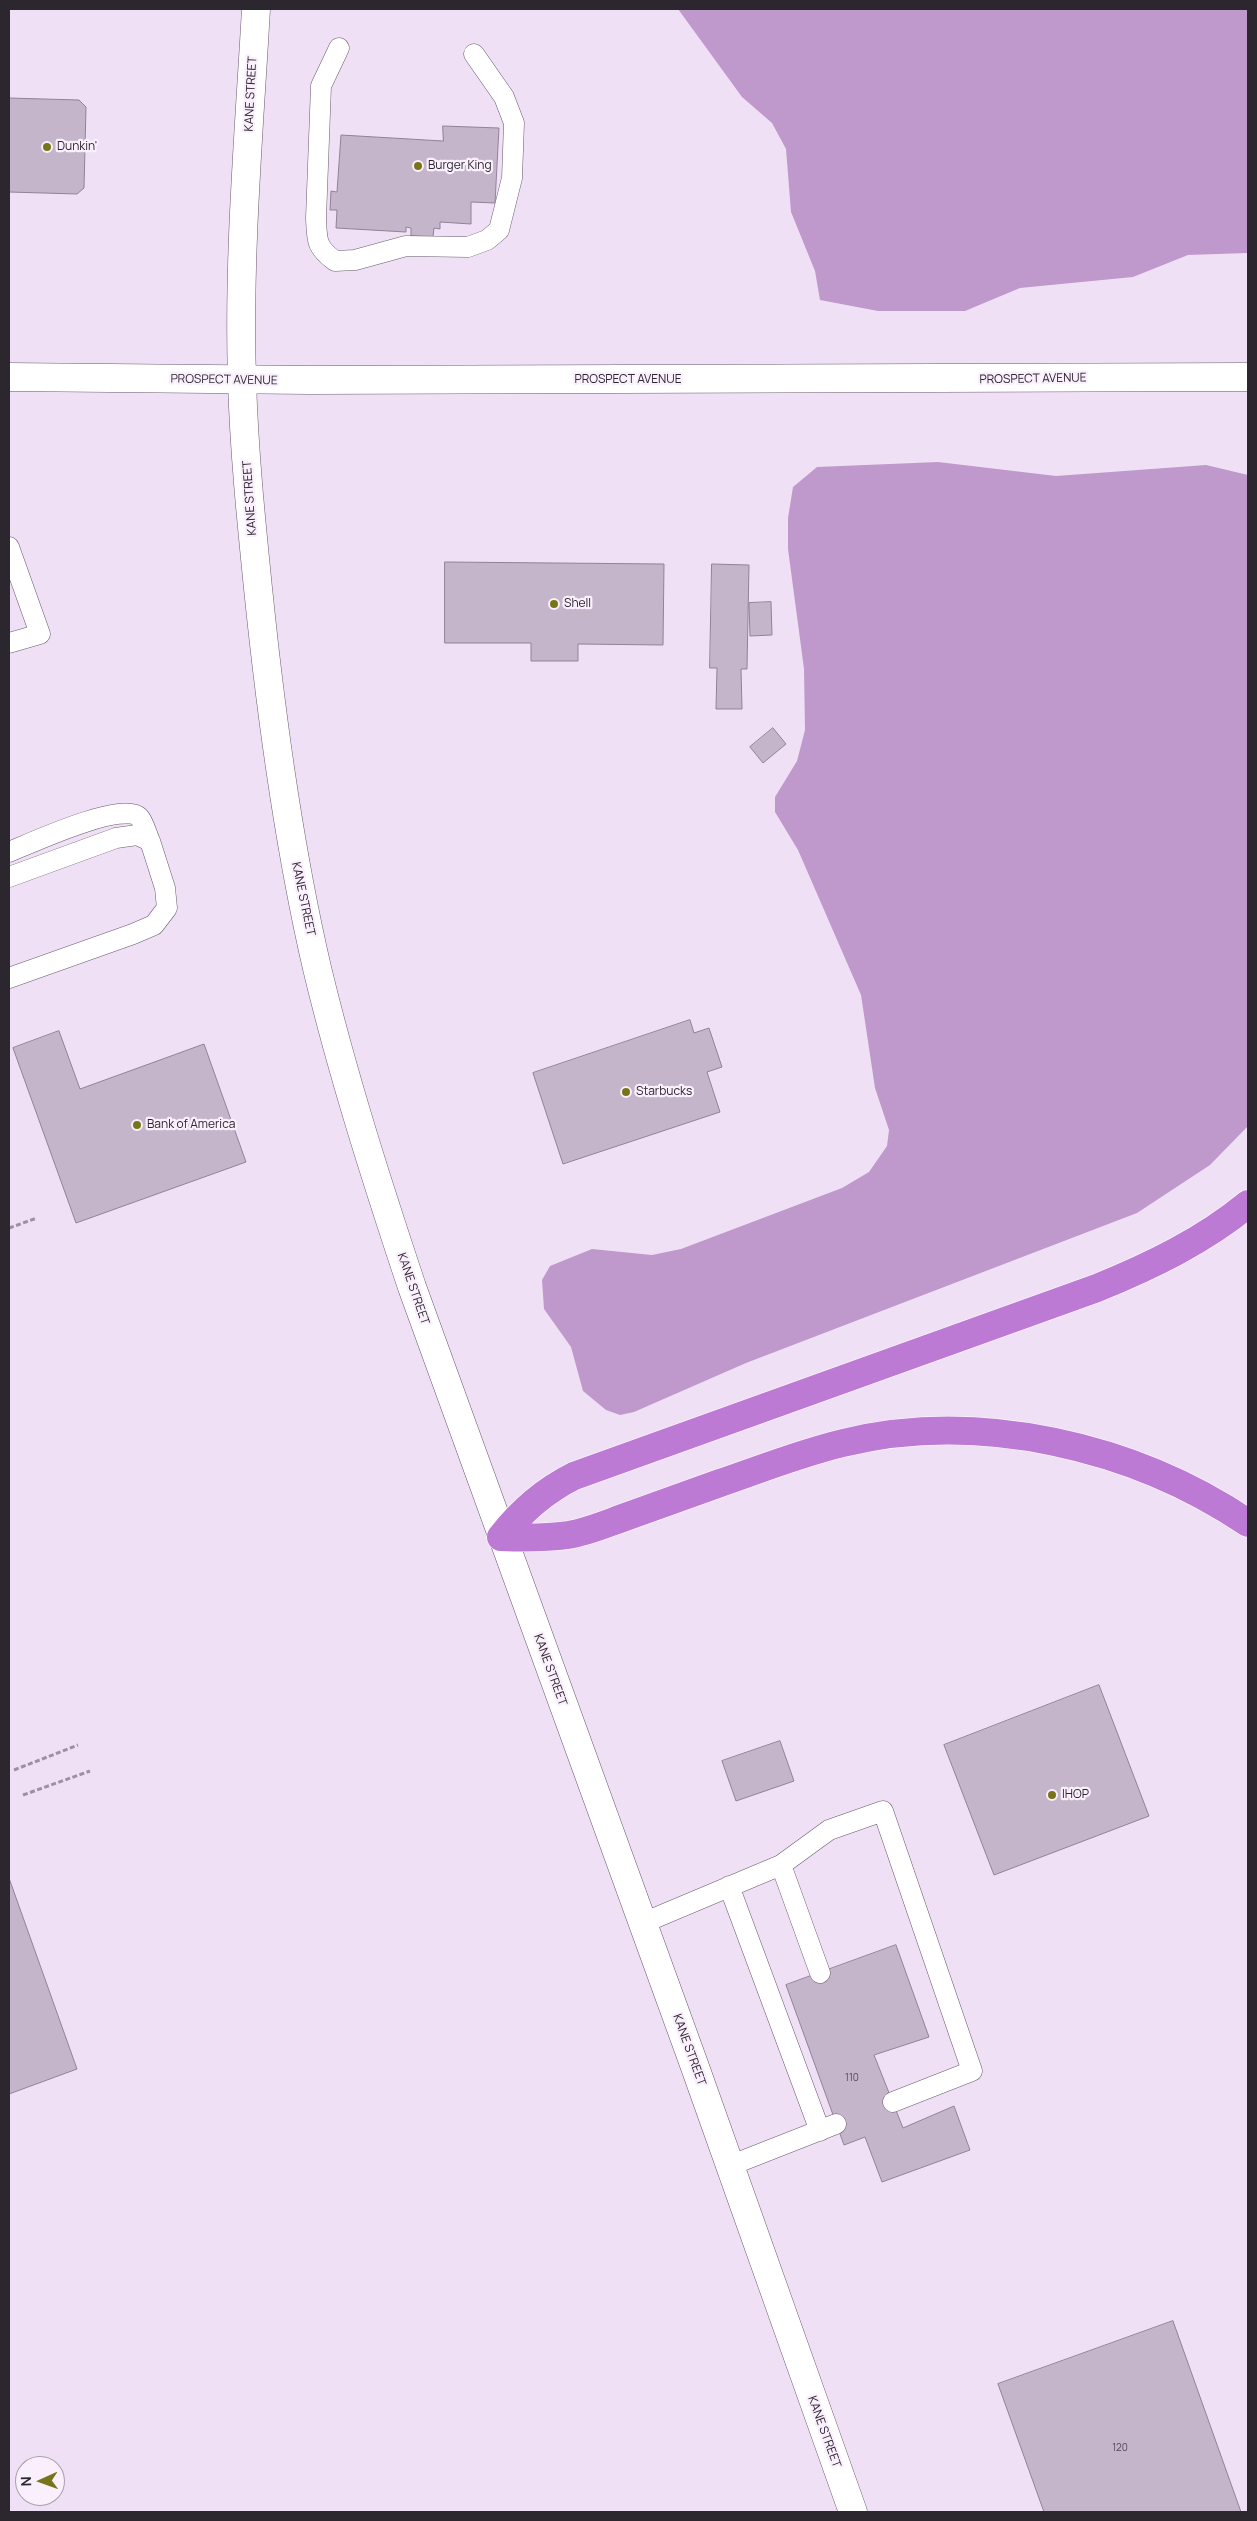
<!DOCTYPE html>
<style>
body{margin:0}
#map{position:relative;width:1257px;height:2521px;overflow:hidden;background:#f0e0f6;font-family:Manrope,sans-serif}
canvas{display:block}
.frame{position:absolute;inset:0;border:10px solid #2c262e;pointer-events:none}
.north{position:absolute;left:15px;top:2456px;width:50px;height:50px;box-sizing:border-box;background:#faf0fd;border:1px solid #a89faa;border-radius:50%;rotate:268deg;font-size:14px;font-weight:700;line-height:20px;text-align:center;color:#2c262e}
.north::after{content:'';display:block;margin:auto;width:18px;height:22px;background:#787419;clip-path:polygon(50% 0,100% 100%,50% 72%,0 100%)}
</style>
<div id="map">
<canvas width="1257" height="2521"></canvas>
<div class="frame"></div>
<div class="north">N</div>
</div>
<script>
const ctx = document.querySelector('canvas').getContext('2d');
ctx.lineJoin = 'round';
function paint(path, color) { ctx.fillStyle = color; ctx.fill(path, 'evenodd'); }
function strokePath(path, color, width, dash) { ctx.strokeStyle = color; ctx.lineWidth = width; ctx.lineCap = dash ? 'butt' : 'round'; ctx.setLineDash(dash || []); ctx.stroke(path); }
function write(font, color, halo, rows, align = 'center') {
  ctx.font = font + ' Manrope,sans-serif'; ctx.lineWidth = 4.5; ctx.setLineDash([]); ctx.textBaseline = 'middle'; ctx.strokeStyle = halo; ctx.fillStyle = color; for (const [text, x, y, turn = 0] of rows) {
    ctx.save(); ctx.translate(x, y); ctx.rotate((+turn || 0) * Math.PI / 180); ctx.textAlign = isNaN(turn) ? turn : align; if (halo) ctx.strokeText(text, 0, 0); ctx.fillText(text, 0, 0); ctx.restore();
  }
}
paint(new Path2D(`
 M678,9H1248V253L1188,255L1133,277L1020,288L965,311H878L820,300L815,271L791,212L786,149L772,123L742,97Z
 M938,462L1056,476L1206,465L1248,475V1126L1210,1165L1137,1213L746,1363L634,1412L620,1415L606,1410L583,1391L571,1347L544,1309L542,1280L550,1266L592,1249L652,1255L681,1249L842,1188L869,1172L887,1146L889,1130L875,1088L861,995L798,850L775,812V797L797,761L805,730L804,669L788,549V518L793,487L817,467Z`), '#bf99cc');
const building = new Path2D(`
 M9,98L79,100L86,107L84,188L77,194L9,192Z
 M443,126L499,128L495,203L471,202V224L440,222V229L434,228L433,237L411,236V228L406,227V232L336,228L337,210H330L331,191L337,192L341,135L443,141Z
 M445,562L664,564L663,645L578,644V661H531V643H445Z
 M712,564L749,565L747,669H741L742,709H716L717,668H710Z
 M771,602L772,635L750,636L749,603Z
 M773,728L786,744L763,763L750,747Z
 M690,1020L694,1033L709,1028L722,1067L707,1072L720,1112L563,1164L533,1073Z
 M59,1031L80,1089L204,1044L246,1162L76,1223L13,1048Z
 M1099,1685L1149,1816L994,1875L944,1745Z
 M780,1741L794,1781L736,1801L722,1761Z
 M9,1878L77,2069L9,2094Z
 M896,1945L929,2037L874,2055L903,2128L954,2106L970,2150L882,2182L865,2137L844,2145L786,1985Z
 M1173,2321L1241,2512H1044L998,2384Z`);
paint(building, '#c5b5cb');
strokePath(building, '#918297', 1);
const lane = new Path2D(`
 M339,48L321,86L316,218C317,241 316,247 335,261L355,260L406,246L468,247L487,240L499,230L512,178L514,123L504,97L474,54
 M9,547L40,634L9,643
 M9,852C31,843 122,801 139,817C144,822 147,835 150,841
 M9,877L116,838L137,835L150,841L165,888L167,908L154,925L133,934L9,978
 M781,1865L820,1973
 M729,1886L820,2131
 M643,1923L781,1865L829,1830L883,1811L972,2071L893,2102
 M729,2166L836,2124`);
const secondary = new Path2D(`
 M256,9C249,132 238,257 242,380C244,450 251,519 258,588C271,716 288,843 317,968C343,1076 377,1182 412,1287L695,2067L853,2512
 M9,377L310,380L1248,377`);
const highway = new Path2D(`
 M501,1537C522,1510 544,1491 574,1476L1097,1288C1151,1266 1203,1241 1248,1204
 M501,1537C524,1538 546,1538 568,1535C588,1532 608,1523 628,1516C659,1505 689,1494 720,1483C761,1469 801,1453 843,1443C979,1410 1134,1446 1248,1523`);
strokePath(lane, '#685a6d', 21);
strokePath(secondary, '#685a6d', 29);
strokePath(highway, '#fff', 29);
strokePath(new Path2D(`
 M9,1228L37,1218
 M14,1770L78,1745
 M23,1795L90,1771`), '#9c91a1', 3, [5, 2.5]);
strokePath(lane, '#fff', 20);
strokePath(secondary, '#fff', 28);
strokePath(highway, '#bd7ad4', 28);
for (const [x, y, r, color] of [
 [47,147,5,"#787419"],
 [418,166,5,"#787419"],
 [554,604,5,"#787419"],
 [626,1092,5,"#787419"],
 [137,1125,5,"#787419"],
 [1052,1795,5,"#787419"]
]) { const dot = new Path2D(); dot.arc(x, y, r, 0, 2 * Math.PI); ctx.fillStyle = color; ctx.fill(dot); strokePath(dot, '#faf0fd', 2); }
write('10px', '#524a55', null, [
 ["110",852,2078],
 ["120",1120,2448]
]);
write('12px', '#2c262e', '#faf0fd', [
 ["KANE STREET",251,94,-87],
 ["PROSPECT AVENUE",1033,379,-1],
 ["PROSPECT AVENUE",224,380,1],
 ["PROSPECT AVENUE",628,380],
 ["KANE STREET",250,498,-94],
 ["KANE STREET",303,899,78],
 ["KANE STREET",413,1289,71],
 ["KANE STREET",550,1670,70],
 ["KANE STREET",689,2050,70],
 ["KANE STREET",824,2432,70]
]);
write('12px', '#2c262e', '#faf0fd', [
 ["Dunkin'",57,147],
 ["Burger King",428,166],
 ["Shell",564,604],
 ["Starbucks",636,1092],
 ["Bank of America",147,1125],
 ["IHOP",1062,1795]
], 'left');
</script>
